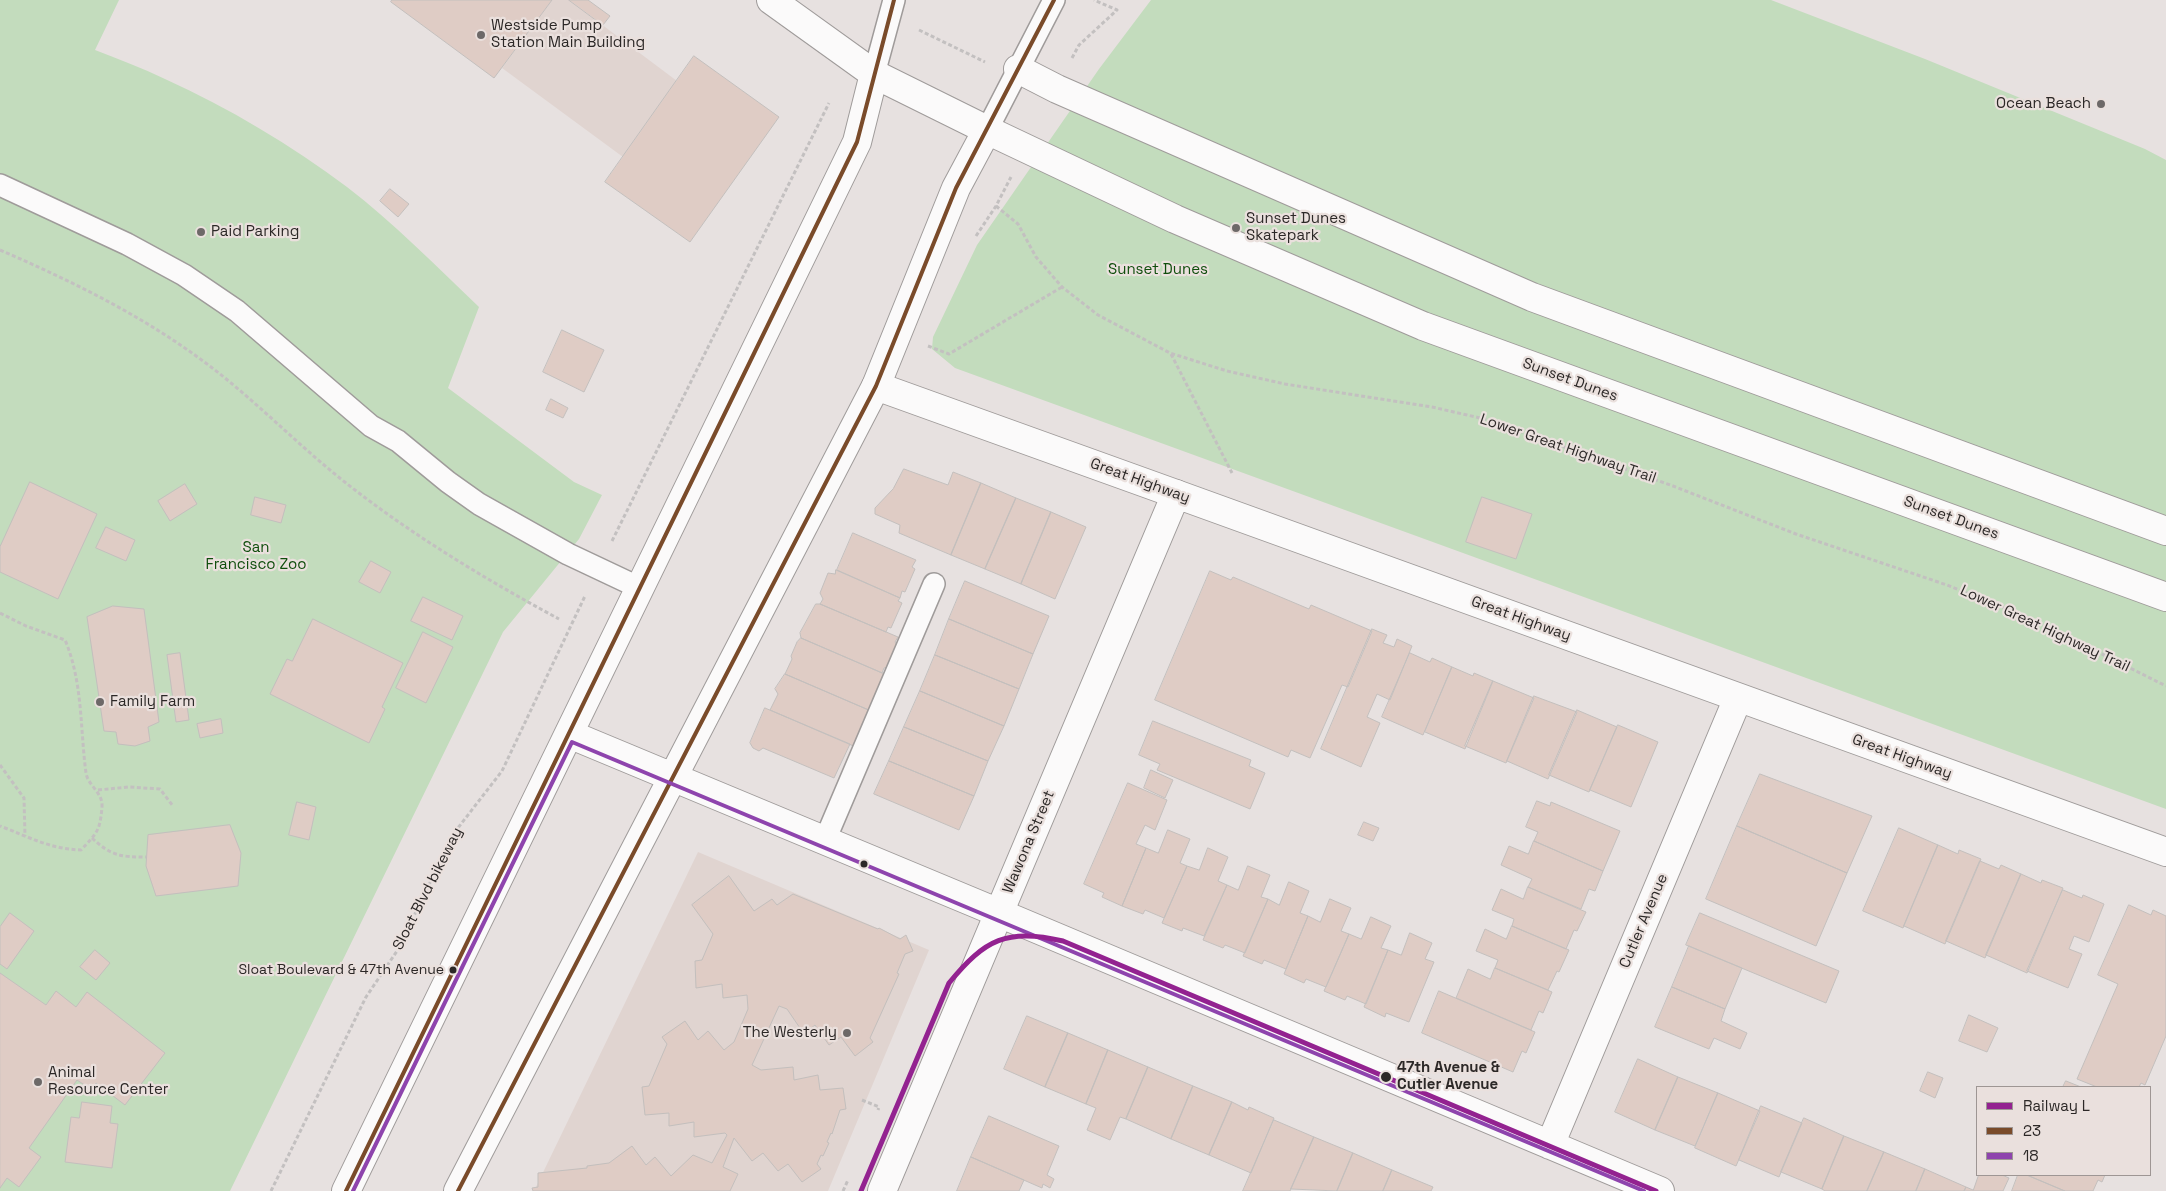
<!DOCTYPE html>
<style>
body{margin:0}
#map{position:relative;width:2166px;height:1191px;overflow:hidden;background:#e7e1e0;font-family:"Space Grotesk",sans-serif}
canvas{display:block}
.legend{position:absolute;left:1976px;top:1086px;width:175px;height:90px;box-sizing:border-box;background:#eae0dd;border:1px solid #9e9694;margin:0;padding:6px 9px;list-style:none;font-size:15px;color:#2c2827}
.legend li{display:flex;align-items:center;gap:10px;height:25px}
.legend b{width:25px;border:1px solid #9e9694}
</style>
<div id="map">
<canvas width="2166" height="1191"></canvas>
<ul class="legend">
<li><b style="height:6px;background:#932290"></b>Railway L</li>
<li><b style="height:6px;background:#7a4b2a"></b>23</li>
<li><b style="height:6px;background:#8e44ad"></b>18</li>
</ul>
</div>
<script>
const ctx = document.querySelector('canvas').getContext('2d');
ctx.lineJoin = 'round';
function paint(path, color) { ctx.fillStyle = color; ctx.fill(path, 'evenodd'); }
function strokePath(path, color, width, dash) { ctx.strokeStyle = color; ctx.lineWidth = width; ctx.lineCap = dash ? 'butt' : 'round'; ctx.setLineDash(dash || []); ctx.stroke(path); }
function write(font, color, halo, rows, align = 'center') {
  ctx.font = font + ' "Space Grotesk",sans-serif'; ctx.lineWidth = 4.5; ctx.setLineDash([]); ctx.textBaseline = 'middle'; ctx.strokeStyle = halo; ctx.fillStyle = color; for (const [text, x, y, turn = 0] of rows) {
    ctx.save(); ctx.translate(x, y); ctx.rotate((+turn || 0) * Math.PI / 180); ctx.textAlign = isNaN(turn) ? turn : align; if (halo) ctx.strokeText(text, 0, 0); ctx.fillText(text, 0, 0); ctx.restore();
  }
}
paint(new Path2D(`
 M552,0H569L677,81L623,157L502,68Z
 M698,852L929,950L828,1191H534Z`), '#e0d4d0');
paint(new Path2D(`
 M0,0H119L95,50C118,59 142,68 165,79C229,108 291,145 347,187C394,223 436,266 479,307L448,388L574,482L602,495L579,539L503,632L230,1191H0Z
 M1151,0H1771L1925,59L2145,149L2166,160V809L955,368L932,349L933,337L977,245L1099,69Z`), '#c3dcbd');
const building = new Path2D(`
 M392,0H552L494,78L391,2Z
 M569,0H588L610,16L603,25Z
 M694,56L779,117L690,242L605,182Z
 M390,189L409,204L398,217L380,201Z
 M562,330L604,350L584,392L543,372Z
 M551,399L568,408L563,418L546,410Z
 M904,469L948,485L953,472L981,483L951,555L899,533L900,525L875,514V508L893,489Z
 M30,482L97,514L58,599L0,572V547Z
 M981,483L1016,498L985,569L951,555Z
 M185,484L197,504L170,521L158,501Z
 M255,497L286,505L281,523L251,515Z
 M1482,497L1532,514L1516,559L1466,542Z
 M1016,498L1051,512L1021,584L985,569Z
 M1051,512L1086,527L1055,599L1021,584Z
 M106,527L135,540L126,561L96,548Z
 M853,533L916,560L912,567L915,569L905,592L902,591L900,598L837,570Z
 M371,561L391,572L380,593L359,582Z
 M836,570L900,598L898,601L902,603L891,628L888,627L886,632L820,604L823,599L820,593L828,573L835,574Z
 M1210,571L1231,580L1233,577L1309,609L1311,605L1372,631L1348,687L1342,685L1310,758L1291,750L1288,757L1155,700Z
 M965,581L1049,616L1033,654L949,619Z
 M423,597L463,616L452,640L411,621Z
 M816,604H820L898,637L895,642L897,645L888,667L884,668L882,673L801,638L800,633Z
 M113,606L144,609L159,722L148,727L150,741L135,746L118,744L116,732L104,731L87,617Z
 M313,619L403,663L382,707L385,709L369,743L270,694L287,659L292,661Z
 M949,619L1033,654L1019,689L935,655Z
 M1372,629L1387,635L1383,643L1394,647L1397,639L1412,646L1390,700L1377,694L1367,717L1380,723L1361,767L1321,749Z
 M423,632L453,647L426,703L396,688Z
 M801,638L887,675L871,711L785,674L792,659L791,656L797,642Z
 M180,653L189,720L176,722L167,655Z
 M1410,653L1430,662L1432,658L1452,667L1423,735L1382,717Z
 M935,655L1019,689L1004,726L920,691Z
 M1452,667L1473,676L1474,673L1493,681L1465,749L1425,732Z
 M785,674L871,711L858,748L770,710L778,694L775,689Z
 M1493,681L1534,698L1506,763L1465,746Z
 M920,691L1004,726L988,761L904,727Z
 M1534,696L1577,712L1548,779L1507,761Z
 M765,708L850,744L834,778L763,748L759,751L753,748L750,743Z
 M1577,710L1617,727L1589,792L1549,775Z
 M221,719L223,733L200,738L197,724Z
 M1153,721L1251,760L1249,766L1265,773L1250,809L1157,770L1160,764L1139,755Z
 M1618,725L1658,742L1631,807L1590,790Z
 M904,727L988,761L974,796L889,761Z
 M889,761L974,796L959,830L874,794Z
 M1151,770L1173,780L1165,798L1144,788Z
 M1760,774L1872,816L1847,873L1737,826Z
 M1128,783L1167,800L1155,830L1145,825L1136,844L1146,848L1122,906L1102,897L1104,893L1084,884Z
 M1537,801L1550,806L1551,802L1620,831L1603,871L1534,841L1538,832L1526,827Z
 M297,802L316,807L309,840L289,835Z
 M1364,822L1379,828L1373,841L1358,835Z
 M230,825L241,853L238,886L156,896L146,866L148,835Z
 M1737,826L1847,873L1816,946L1706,899Z
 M1899,828L1938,845L1903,928L1863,911Z
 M1168,830L1190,839L1180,863L1187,866L1164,918L1145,910L1143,914L1122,906L1146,848L1158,853Z
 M1534,841L1603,871L1595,891L1589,889L1581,909L1528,887L1532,879L1501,865L1509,846L1528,854Z
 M1938,845L1958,854L1959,850L1981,859L1945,944L1904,926Z
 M1208,848L1228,857L1218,881L1227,885L1204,936L1183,928L1182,931L1162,923L1187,866L1199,870Z
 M1980,861L1999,869L2001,865L2021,874L1985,958L1946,941Z
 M1248,866L1270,875L1261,897L1268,899L1245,953L1225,945L1223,948L1203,940L1227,885L1238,890Z
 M2021,874L2041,883L2042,880L2063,888L2027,973L1986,955Z
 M729,876L754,911L772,899L777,905L793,894L878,929L879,928L900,939L906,935L913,951L905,954L897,973L899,974L870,1038L873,1042L855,1056L841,1037L829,1045L815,1025L804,1034L787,1009L779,1006L752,1065L761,1070L793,1067L794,1080L818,1075L820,1090L843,1088L846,1109L840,1110L832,1134L831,1133L827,1142L829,1143L823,1156L821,1155L817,1164L821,1169L802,1182L788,1164L778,1171L763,1153L752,1161L734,1138L723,1167L738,1174L730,1191H533L532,1188L538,1187V1173L587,1168V1166L609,1163L632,1146L646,1165L655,1157L671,1176L693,1155L712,1163L727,1135L725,1133L694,1137V1122L669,1126V1113L645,1115L642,1087L649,1086L667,1044L662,1037L685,1021L698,1040L708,1031L724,1050L734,1042L748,1009L747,995L723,998L722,984L696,988L695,961L702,960L713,934L692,905Z
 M1289,882L1309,891L1300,913L1308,916L1286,969L1264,960L1262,964L1243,956L1268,899L1279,905Z
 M1528,887L1586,912L1577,931L1574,930L1566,949L1512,926L1514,919L1492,910L1501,889L1523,899Z
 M2063,890L2082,898L2083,895L2104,904L2089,942L2074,936L2069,949L2082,954L2068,988L2027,971Z
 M1330,899L1351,908L1341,931L1349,934L1326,987L1306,979L1304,983L1284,974L1308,916L1320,922Z
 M2129,905L2151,915L2153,910L2166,916V1036L2145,1085L2141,1083L2139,1087H2097L2077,1079L2118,984L2098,975Z
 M10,913L34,931L7,969L0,964V927Z
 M1700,913L1839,971L1826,1003L1686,945Z
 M1371,917L1391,926L1381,948L1388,950L1366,1004L1347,996L1345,1000L1324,991L1349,934L1361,939Z
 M1512,926L1569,950L1559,972L1557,971L1548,990L1495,968L1498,960L1476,951L1485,929L1506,939Z
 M1410,933L1432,943L1425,959L1434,962L1409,1022L1386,1013L1385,1017L1364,1007L1388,950L1401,955Z
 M1689,946L1742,968L1725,1009L1672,987Z
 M95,950L110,963L96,980L80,967Z
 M1495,968L1552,992L1543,1013L1539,1011L1531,1030L1456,998L1468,969L1490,979Z
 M0,973L46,1005L56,991L76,1007L87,992L165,1053L125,1105L96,1083L92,1090L77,1080L29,1148L41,1157L19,1187L7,1178L0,1188Z
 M1672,987L1725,1009L1721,1021L1747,1033L1740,1049L1714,1038L1709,1049L1655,1027Z
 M1439,991L1535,1032L1526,1053L1522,1051L1513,1072L1422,1033Z
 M1969,1015L1998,1028L1987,1052L1959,1041Z
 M1027,1016L1068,1033L1045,1087L1004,1069Z
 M1068,1033L1108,1050L1086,1104L1045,1087Z
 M1108,1050L1148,1067L1126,1119L1120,1117L1110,1140L1087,1130L1096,1108L1086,1104Z
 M1638,1059L1678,1077L1655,1130L1615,1112Z
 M1148,1067L1193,1086L1171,1139L1126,1119Z
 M1928,1072L1943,1078L1935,1098L1920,1091Z
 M1678,1077L1718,1093L1695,1146L1655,1130Z
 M2066,1081L2081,1087H2063Z
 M1193,1086L1232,1102L1209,1155L1171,1139Z
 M1718,1093L1760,1111L1736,1166L1695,1148Z
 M82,1102L112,1106L110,1123L118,1124L112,1168L65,1162L71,1117L79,1118Z
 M1232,1102L1248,1110L1249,1107L1274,1118L1251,1173L1209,1155Z
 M1761,1106L1802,1123L1779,1177L1739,1160Z
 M989,1116L1059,1146L1047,1175L1054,1179L1050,1188L1043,1184L1042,1188L971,1157Z
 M1804,1118L1844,1136L1822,1189L1781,1172Z
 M1274,1120L1314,1137L1290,1191H1243Z
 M1844,1136L1884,1152L1867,1191H1825L1822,1189Z
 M1314,1137L1353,1153L1337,1191L1291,1189Z
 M1884,1152L1925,1169L1916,1191H1867Z
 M1353,1153L1392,1170L1383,1191H1337Z
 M971,1157L1024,1180L1019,1191H957Z
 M1925,1169L1966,1187L1964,1191H1916Z
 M1392,1170L1433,1187L1431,1191H1383Z
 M1979,1175H2002L2009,1178L2003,1191H1964L1966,1187L1973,1190Z
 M2018,1175H2027L2065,1191H2012Z
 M2027,1175H2105L2102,1182L2098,1180L2093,1191H2065Z`);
paint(building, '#dfccc5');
strokePath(building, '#c3bfbd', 1);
const service = new Path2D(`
 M874,74L894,0
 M987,130L1054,0
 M0,185L127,244L184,275L237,311L371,426L398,441L448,482L479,504L568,554L640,588
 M825,840L934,584`);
const pedestrian = new Path2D(`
 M1018,69L1057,89L1532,297L2166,531
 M987,130L1175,219L1423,326L2166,597`);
const minor = new Path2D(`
 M771,0L874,74
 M876,386L1176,494
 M1550,1145L1738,698
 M882,1191L999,913L1660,1191`);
const tertiary = new Path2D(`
 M569,734L999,913L1176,494L2166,852
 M346,1191L857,142L874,74L987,130L956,188L876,386L458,1191`);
strokePath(service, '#9f9b9a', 24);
strokePath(pedestrian, '#9f9b9a', 30);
strokePath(minor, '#9f9b9a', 30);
strokePath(tertiary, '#9f9b9a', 30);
strokePath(new Path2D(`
 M919,30L985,62
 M1072,58L1079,45L1117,10L1094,0
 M996,206L1018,224L1036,257L1062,287L1098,315L1170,353L1227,371L1285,384L1432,407L1489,420L1673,486L1796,534L1947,585L2010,610L2068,637L2166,686
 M976,236L996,206L1011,177
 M0,250C74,282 147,318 211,367C258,403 299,446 346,483C412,535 485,579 559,619
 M928,346L949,354L1062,287
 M1171,354L1232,473
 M612,541L829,103
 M0,613L26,626L65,640C83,682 80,729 86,773C88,786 103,792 102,807C100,831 97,833 81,850C50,849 29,837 0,826
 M0,765L24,798L25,836
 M98,790L129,787L160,789L173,806
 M92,838C111,856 121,857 146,857
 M862,1100L879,1107L878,1110
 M271,1191L366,997L397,951L454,833L502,771L585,596
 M843,1191L848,1180`), '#c3c0c0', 3, [4, 2.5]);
strokePath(service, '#fbfafa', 21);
strokePath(pedestrian, '#fbfafa', 28);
strokePath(minor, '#fbfafa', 28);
strokePath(tertiary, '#fbfafa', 28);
strokePath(new Path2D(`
 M346,1191L857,142L894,0
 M458,1191L876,386L956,188L1054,0`), '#7a4b2a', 4);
strokePath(new Path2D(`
 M353,1191L572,742L1644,1191`), '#8e44ad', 4);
strokePath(new Path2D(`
 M861,1191L949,983C985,939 1007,928 1063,941L1656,1191`), '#932290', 5);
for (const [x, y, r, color] of [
 [481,35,5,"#6d6968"],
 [2101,104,5,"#6d6968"],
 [1236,228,5,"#6d6968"],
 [201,232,5,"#6d6968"],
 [100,702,5,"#6d6968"],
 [864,864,4.5,"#2c2827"],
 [453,970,4.5,"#2c2827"],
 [847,1033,5,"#6d6968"],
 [1386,1077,6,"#2c2827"],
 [38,1082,5,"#6d6968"]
]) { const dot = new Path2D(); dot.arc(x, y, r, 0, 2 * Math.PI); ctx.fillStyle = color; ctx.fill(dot); strokePath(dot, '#eae0dd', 2); }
write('14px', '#2c2827', '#eae0dd', [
 ["Sloat Boulevard & 47th Avenue",444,970]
], 'right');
write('15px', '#2c2827', '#eae0dd', [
 ["Westside Pump",491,26],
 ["Station Main Building",491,43],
 ["Ocean Beach",2091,104,"right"],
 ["Sunset Dunes",1246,219],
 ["Skatepark",1246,236],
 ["Paid Parking",211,232],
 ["Family Farm",110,702],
 ["The Westerly",837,1033,"right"],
 ["Animal",48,1073],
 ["Resource Center",48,1090]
], 'left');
write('15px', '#0f4e0c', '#eae0dd', [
 ["Sunset Dunes",1158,270],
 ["San",256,548],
 ["Francisco Zoo",256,565]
]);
write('15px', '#2c2827', '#eae0dd', [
 ["Sunset Dunes",1570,380,20],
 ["Lower Great Highway Trail",1568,449,19],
 ["Great Highway",1140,481,20],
 ["Sunset Dunes",1951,518,20],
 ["Great Highway",1521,619,20],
 ["Lower Great Highway Trail",2045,629,25],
 ["Great Highway",1902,757,20],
 ["Wawona Street",1029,842,-67],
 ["Sloat Blvd bikeway",428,889,-63],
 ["Cutler Avenue",1644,921,-67]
]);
write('bold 15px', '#2c2827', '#eae0dd', [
 ["47th Avenue &",1397,1068],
 ["Cutler Avenue",1397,1085]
], 'left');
</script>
